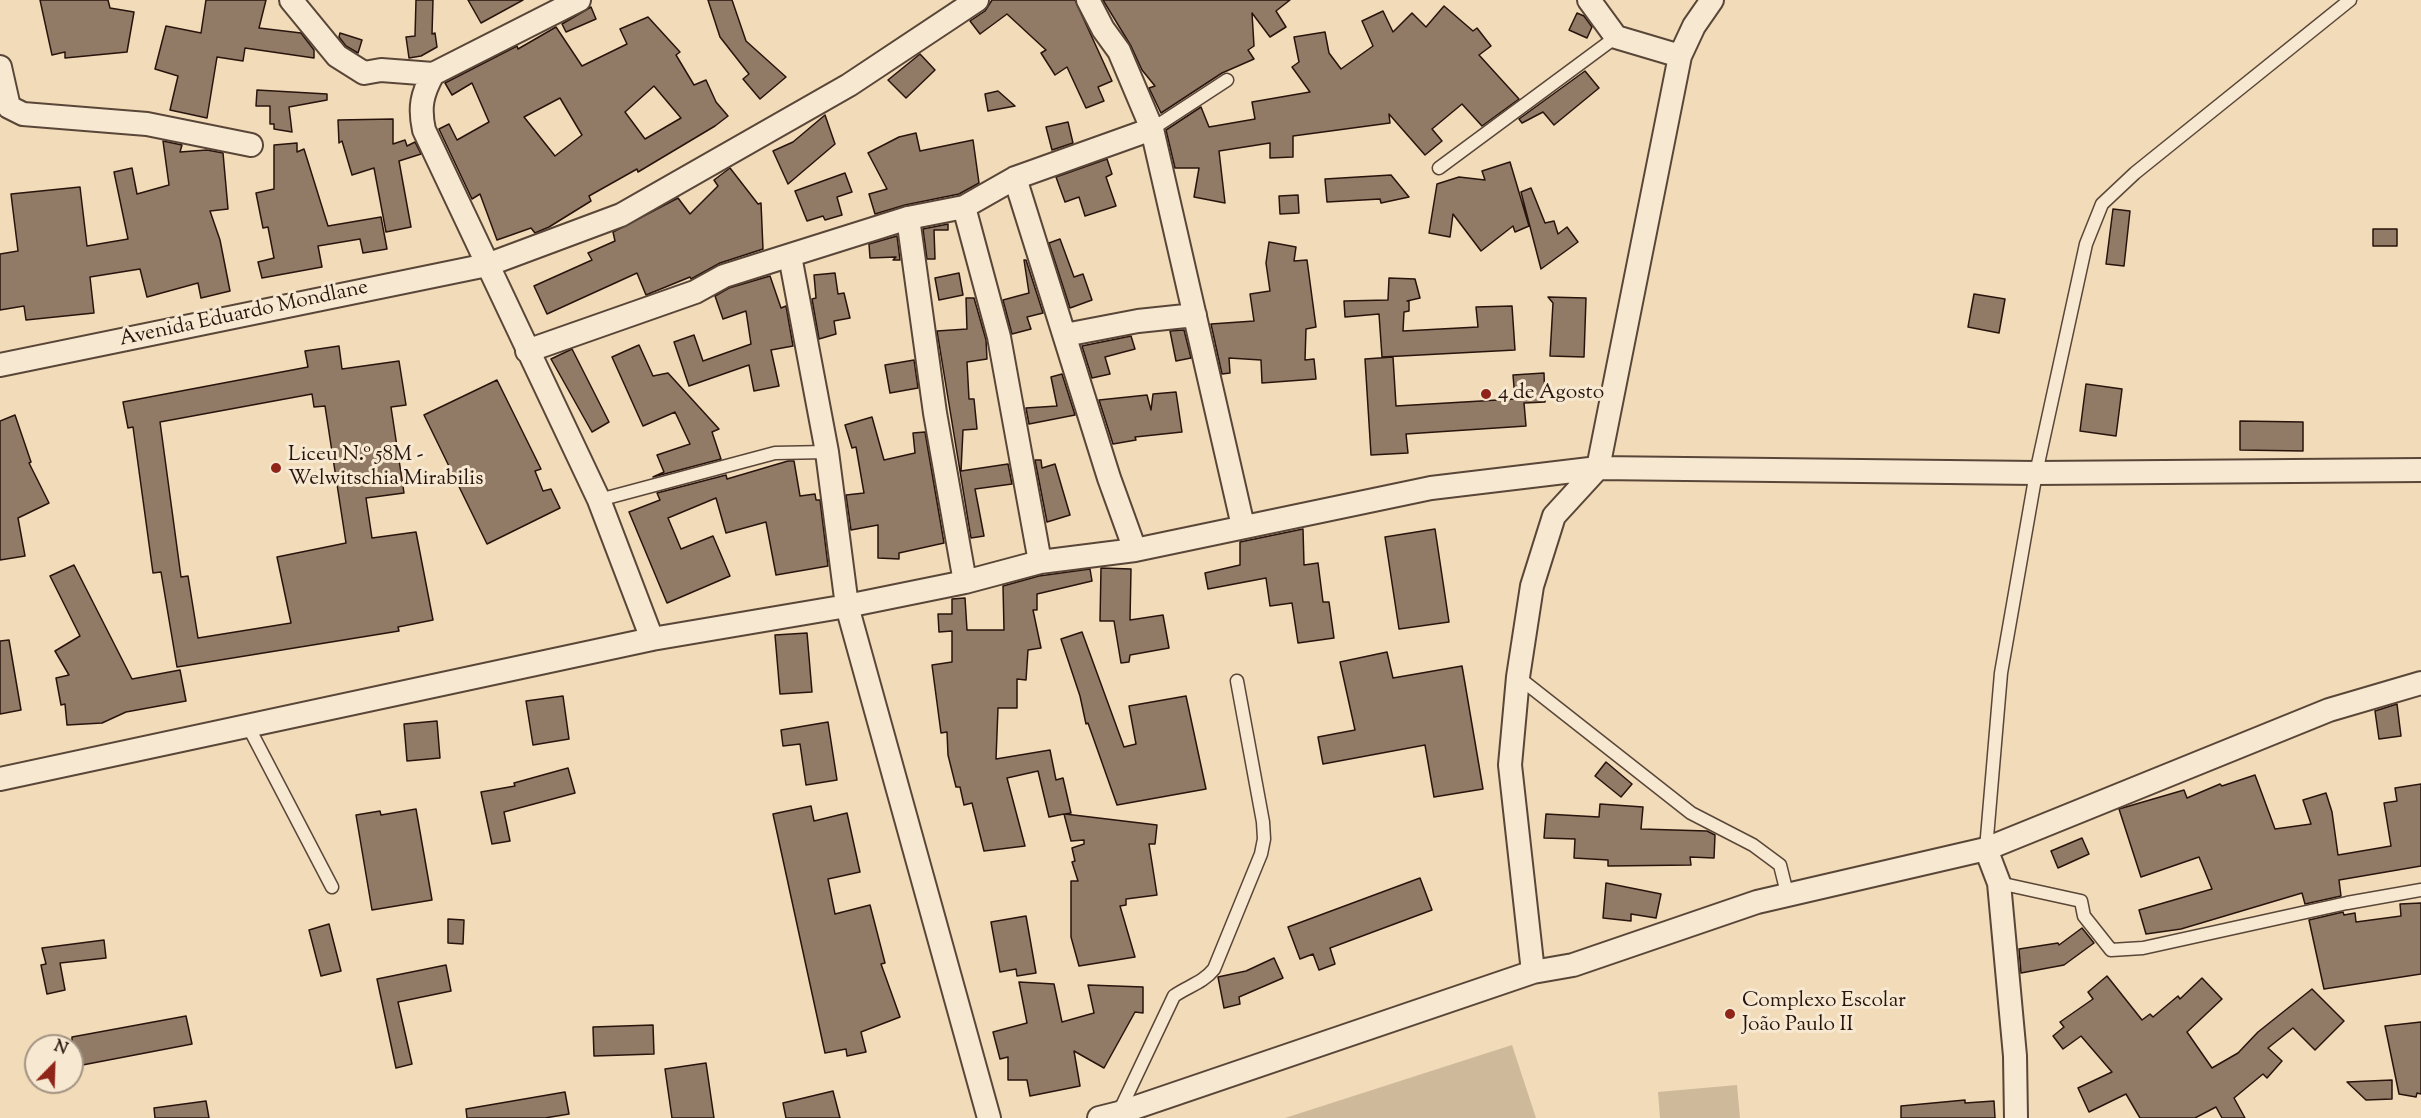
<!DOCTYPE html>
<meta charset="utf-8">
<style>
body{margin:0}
#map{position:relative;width:2421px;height:1118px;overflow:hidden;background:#f1dbb8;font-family:"Sorts Mill Goudy",serif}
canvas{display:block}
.north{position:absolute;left:24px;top:1034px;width:60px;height:60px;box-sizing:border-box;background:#f6e8d1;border:2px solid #a49383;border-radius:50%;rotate:23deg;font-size:16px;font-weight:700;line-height:24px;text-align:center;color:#28140d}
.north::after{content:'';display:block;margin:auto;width:21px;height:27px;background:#8f2418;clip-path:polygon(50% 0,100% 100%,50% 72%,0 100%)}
</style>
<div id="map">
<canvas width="2421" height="1118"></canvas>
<div class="north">N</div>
</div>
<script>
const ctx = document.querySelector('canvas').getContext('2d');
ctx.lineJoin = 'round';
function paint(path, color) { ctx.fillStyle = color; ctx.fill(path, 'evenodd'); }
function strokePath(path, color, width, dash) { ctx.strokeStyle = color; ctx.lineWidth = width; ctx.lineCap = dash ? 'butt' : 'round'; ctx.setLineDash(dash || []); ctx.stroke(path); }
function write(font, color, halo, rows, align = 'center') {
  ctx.font = font + ' "Sorts Mill Goudy",serif'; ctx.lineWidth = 6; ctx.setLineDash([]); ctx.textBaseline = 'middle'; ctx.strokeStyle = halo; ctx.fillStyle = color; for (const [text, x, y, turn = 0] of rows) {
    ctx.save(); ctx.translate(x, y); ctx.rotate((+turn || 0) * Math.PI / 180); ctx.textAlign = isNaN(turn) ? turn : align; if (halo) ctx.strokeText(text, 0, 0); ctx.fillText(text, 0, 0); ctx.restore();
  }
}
paint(new Path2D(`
 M1512,1045L1536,1118H1285Z
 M1737,1085L1740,1118H1660L1658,1092Z`), '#cfb99b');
const building = new Path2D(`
 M40,0H108L110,8L134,12L127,52L65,58V52L52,55Z
 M206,0H266L259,28L301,33L314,50V58L245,48L243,61L217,57L207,118L170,110L178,76L155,69L166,26L201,33Z
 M416,0H433L432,34L435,33L437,47L421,56L409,58L406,37L415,36Z
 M468,0H523L481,23Z
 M708,0H732L746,41L786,77L760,99L743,79L749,74L720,37Z
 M992,0H1075L1112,81L1098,87L1104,101L1086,108L1067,67L1055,75L1041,53L1046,50L1007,14L980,34L970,21L985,11Z
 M1103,0H1290L1276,11L1286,27L1270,37L1252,13L1254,46L1248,50L1254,59L1222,73L1161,113L1149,88L1155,86L1142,70L1131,46Z
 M1444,6L1473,31L1477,28L1491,46L1479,55L1519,99L1482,126L1462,104L1432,129L1442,141L1425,155L1389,114L1390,123L1293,136V157L1270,158V143L1219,151L1225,203L1194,197L1199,168H1175L1166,130L1201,107L1209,127L1255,119L1252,102L1310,92L1292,67L1299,62L1294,37L1325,32L1329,53L1341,69L1373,46L1362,21L1383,11L1393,32L1412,13L1426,27Z
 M591,7L596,19L566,32L562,24Z
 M1577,13L1584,16L1592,27L1587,38L1569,30Z
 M648,17L680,52L676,55L694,85L706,80L716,102L728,116L715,126L638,172L637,169L589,196L591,201L549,227L535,233L531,228L497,240L480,194L472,199L439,129L449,124L457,140L489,122L472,83L452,95L445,83L517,46L518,49L556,27L582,66L627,44L620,29ZM654,86L681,118L645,139L625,112ZM560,98L582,135L555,156L524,117Z
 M340,33L362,40L358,53L346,46L339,37Z
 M920,54L935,70L906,98L888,80Z
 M1585,71L1599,88L1554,125L1543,112L1522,123L1519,119Z
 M257,90L327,94V100L289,107L292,132L274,129V124H270V106H256Z
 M998,91L1015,106L988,111L985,94Z
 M825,115L835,144L788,184L773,151L793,142Z
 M393,119V144L405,140L407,146L415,142L421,154L399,161L411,227L386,232L374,168L352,175L342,141L339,143L338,120Z
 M1068,122L1073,143L1052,150L1046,127Z
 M916,133L920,151L973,140L979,183L959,194L905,205L875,214L869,194L887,189L868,153L899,137Z
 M163,141L182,145L180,152L207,150L223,153L228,209L210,211L220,240L230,291L201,298L198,283L147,297L140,269L90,277L94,313L26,320L24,306L0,310V254L18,251L11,194L80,187L87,246L128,239L114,172L132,168L137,194L169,185Z
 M297,143V152L304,149L328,226L381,217L387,249L363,253L360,239L318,246L322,267L262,278L258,262L274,258L268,227L263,228L256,193L274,189V145Z
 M1107,159L1112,174L1106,177L1116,206L1085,216L1079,197L1065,202L1056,177Z
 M1510,162L1529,226L1515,232L1513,226L1481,251L1453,214L1450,237L1429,233L1437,184L1459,177L1485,180L1482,171Z
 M730,168L758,204L761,203L763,249L720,263L691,279L690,277L646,295L637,273L547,314L534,286L592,260L588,253L615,241L613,232L678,198L690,214L718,186L714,180Z
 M845,173L852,192L837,197L842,215L825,220L823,216L807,221L795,191Z
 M1391,175L1409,197L1381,203L1380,199L1327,202L1325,179Z
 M1531,188L1545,223L1554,221L1558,234L1567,227L1578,242L1541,269L1521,192Z
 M1298,195L1299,213L1280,214L1279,196Z
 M2113,209L2130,211L2124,266L2106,264Z
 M948,224V230H934L935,259H927L923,229Z
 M2373,229H2397V246H2373Z
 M897,236L900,260H893L896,257L870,258L869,244Z
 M1060,239L1074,277L1083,274L1092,300L1070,308L1049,243Z
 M1269,242L1296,247L1294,261L1307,260L1316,327L1306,329L1305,360L1314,359L1316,379L1262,383L1261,360L1229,358L1230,373L1222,374L1211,324L1254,321L1250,294L1270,291L1266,263Z
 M1024,260H1026L1043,313L1027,317L1031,329L1012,334L1003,300L1029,293Z
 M835,273L838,294L844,293L850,318L834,321L836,334L819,339L812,299L816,298L814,275Z
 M959,273L963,295L939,300L935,278Z
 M770,276L781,308L786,306L793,346L771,350L779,386L754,391L749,365L689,386L674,342L694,335L703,361L751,344L746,311L723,319L715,296L729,288Z
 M1389,278L1415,279L1420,298L1407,301H1409V311L1404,312L1403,331L1478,327L1476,307L1512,306L1515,350L1382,357L1379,314L1345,317L1344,301L1388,300Z
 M1974,294L2005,299L1999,333L1968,327Z
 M1548,297L1586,298L1584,357L1550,356L1553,303Z
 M966,298H974L986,340L987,359L967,362L969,399H974L977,429L963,430L961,471L1008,464L1012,484L975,489L984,536L971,538L937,331L967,329Z
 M1184,330L1191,358L1176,361L1170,331Z
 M1131,336L1135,349L1105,357L1110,374L1092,378L1082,346Z
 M639,345L653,376L668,373L719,429L712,432L721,459L653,477L664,472L657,455L690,444L675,412L643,426L612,357Z
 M339,346L342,369L399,361L406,405L391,407L404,493L366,498L372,538L416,532L433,620L398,627L399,631L177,667L161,572L153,573L133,427L128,428L123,402L308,367L305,351ZM312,394L314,407L325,406L346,543L277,557L291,623L198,638L188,576L181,577L160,422Z
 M572,349L609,422L592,432L551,359Z
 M1393,357L1396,406L1515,399L1513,375L1544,373L1545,402L1524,403L1526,426L1406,434L1408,453L1371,455L1365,359Z
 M914,360L918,388L890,393L885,365Z
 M1062,374L1075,415L1029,424L1026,408L1057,406L1051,377Z
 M497,380L541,469L535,471L543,491L551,489L560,508L487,544L424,415Z
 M2086,384L2122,389L2116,436L2080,431Z
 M1176,392L1182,432L1135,437L1136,440L1113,444L1099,400L1147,395L1151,410L1153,394Z
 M15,415L31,462L29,463L49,503L18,518L25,556L0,560V421Z
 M872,417L884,460L915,453L913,433L925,432L944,543L899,553V559L878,558V525L851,530L846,495L864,493L856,447L852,448L845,425Z
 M2240,421L2303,422V451L2240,450Z
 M1035,460H1041L1042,468L1055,464L1070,515L1047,522Z
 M788,461H794L800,496L815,494L816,500H820L828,566L776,575L766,522L726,533L716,498L668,518L681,549L713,536L730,576L667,603L629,512L660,500L657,493L726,475L727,479Z
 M1303,529L1304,565L1318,563L1323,602H1329L1334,638L1298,643L1292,603L1270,606L1266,578L1208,589L1205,573L1240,565V542Z
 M1435,529L1449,622L1399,629L1385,537Z
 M74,565L132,679L180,670L186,701L126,712L102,723L67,725L65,704L61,705L56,678L69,675L55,651L80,636L50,576Z
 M1101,568L1131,569L1130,620L1163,615L1169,648L1130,655L1129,662L1121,663L1114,621H1100Z
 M1090,569L1092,581L1037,594V610H1033L1041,648L1028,650L1026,680L1017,679V708H998L996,759L1050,750L1056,780L1063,778L1071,813L1065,814L1157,825L1155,844H1149L1157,895L1126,899V905L1120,906L1135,957L1079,966L1071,937V881H1078L1072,862L1075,861L1072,848L1084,844V840L1071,841L1064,814L1049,817L1038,771L1007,778L1025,846L984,851L972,803L964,805L960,787H956L948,755L947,732L941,733L932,665L952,662V631L939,632L938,614H952V599L965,598L967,630H1004L1003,586L1039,576Z
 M1082,632L1124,747L1136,744L1129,706L1186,696L1206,789L1117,805L1088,723L1086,724L1080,696L1061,639Z
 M807,633L812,692L780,694L775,635Z
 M9,640L21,710L0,714V641Z
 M1387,652L1393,678L1462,666L1483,789L1434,797L1425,745L1323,764L1318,737L1355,730L1340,662Z
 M563,696L569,739L533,745L526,701Z
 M2397,704L2401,736L2379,739L2375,711Z
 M437,721L440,758L407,761L404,724Z
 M828,722L837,780L806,785L800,744L783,746L781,730Z
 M1606,762L1632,784L1621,797L1595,776Z
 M568,768L575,793L504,812L510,841L492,844L481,792L515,786L514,783Z
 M2255,775L2275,829L2311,824L2303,800L2326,793L2332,812L2338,855L2391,846L2384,803L2397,801L2395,788L2421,784V866L2339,880L2341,896L2305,904L2302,893L2181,929L2146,934L2139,910L2212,889L2199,857L2141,877L2119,809L2184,790L2187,798L2220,784L2222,786Z
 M1600,804L1643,807L1641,829L1707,831L1715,835L1714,858L1690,857L1691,865L1608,866V860L1574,858L1575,839L1544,838L1546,814L1599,817Z
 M811,806L814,821L847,813L860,872L828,879L835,914L870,905L885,963L881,964L900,1017L861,1032L866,1052L847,1056L846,1049L825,1053L773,814Z
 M416,809L432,900L372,910L356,815L380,811L381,815Z
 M2082,838L2089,854L2058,868L2051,851Z
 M1420,878L1432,910L1330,948L1335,964L1319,970L1313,954L1300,959L1288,927Z
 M1606,883L1661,894L1656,918L1631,914V921L1603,918Z
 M2421,903V974L2324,989L2309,920L2343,912L2344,915L2355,913L2356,922L2401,916L2400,904Z
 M1026,916L1036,973L1017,976L1016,969L1000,972L991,922Z
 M448,919L464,920L463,944L448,943Z
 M329,924L341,971L321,976L309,930Z
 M2082,928L2094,943L2064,965L2021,973L2019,949L2058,943L2059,945Z
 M104,940L106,958L60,963L65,990L47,994L41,965L46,964L42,948Z
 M1274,958L1283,978L1239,997L1240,1004L1224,1008L1218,977L1246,971Z
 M446,965L451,991L398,1002L412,1064L396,1068L377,979Z
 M2107,976L2142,1020L2150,1014L2153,1017L2178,996L2180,999L2202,978L2222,999L2187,1032L2212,1068L2238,1053L2258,1032L2312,989L2344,1021L2315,1050L2293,1028L2268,1048L2282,1061L2267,1078L2263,1074L2234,1098L2245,1118H2222L2216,1107L2195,1118H2140L2126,1094L2089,1112L2078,1088L2112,1072L2081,1036L2063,1049L2053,1036L2064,1027L2060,1022L2093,999L2088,992Z
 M1019,982L1054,984L1062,1022L1094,1013L1088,985L1143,987V1013L1135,1012L1104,1068L1074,1051L1080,1086L1030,1096L1027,1080H1008V1057L1000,1059L993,1032L1027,1023Z
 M186,1016L192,1044L72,1067V1037Z
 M2421,1022V1094L2417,1093L2416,1097L2399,1094L2385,1026Z
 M653,1025L654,1054L594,1056L593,1027Z
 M706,1063L714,1118H672L665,1069Z
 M2392,1080V1099L2366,1100L2347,1082Z
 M833,1091L840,1118H786L783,1103Z
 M565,1092L569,1114L545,1118H467L466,1109Z
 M1965,1100V1103L1994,1101L1995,1118H1901V1106Z
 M206,1101L209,1118H155L154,1108Z`);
paint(building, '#917b66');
strokePath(building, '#28140d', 1.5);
const service = new Path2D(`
 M1152,129L1227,80
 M1439,168L1616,37
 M599,500L775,453L827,452
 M1518,677L1691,813L1753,845L1780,865L1788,897
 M249,728L332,887
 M1986,849L2001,673L2036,473L2086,244L2102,204L2135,173L2350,0
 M1999,883L2081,901L2084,916L2111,950L2143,948L2347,903L2421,890
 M1119,1112L1174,996C1188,986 1203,983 1214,969L1261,854L1264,839L1263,822L1237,681`);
const minor = new Path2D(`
 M291,0L337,56L364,73L381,70L433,74
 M579,0L433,74C422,94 419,107 424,130L599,500L652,639
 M1088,0L1103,29L1119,51L1152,129L1243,526
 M1589,0L1616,37L1680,56
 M0,67L9,107L23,114L147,124L251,145
 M1015,178L1109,478L1135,550
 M964,207L999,337L1040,562
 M908,218L935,413L965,582
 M790,256L827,452L847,606L989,1118
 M1065,335L1138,321L1195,315
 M527,351L695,292L724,276L908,218L964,207L1015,178L1152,129
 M0,365L487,265L621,215L849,85L977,0
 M0,779L652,639L847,606L965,582L1040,562L1135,550L1431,488L1598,468L2036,473L2421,470
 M1986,849L1999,883L2015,1056L2016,1118
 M1533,972L1510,765L1518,677L1532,586L1554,516L1598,468L1680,56L1694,26L1712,0
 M1119,1113L1533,972L1573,965L1757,902L1986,849L2329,710L2421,683
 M1099,1118L1119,1113L1113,1118`);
strokePath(service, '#5a4638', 15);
strokePath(minor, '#5a4638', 26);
strokePath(service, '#f6e8d1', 12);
strokePath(minor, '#f6e8d1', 22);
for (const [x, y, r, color] of [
 [1486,394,6,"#8f2418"],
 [276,468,6,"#8f2418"],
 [1730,1014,6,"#8f2418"]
]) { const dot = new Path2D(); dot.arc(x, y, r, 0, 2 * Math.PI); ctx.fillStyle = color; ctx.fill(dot); strokePath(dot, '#f6e8d1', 2); }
write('21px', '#28140d', '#f6e8d1', [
 ["Avenida Eduardo Mondlane",244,315,-12]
]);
write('21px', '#28140d', '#f6e8d1', [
 ["4 de Agosto",1498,394],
 ["Liceu N.º 58M -",288,456],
 ["Welwitschia Mirabilis",288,480],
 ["Complexo Escolar",1742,1002],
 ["João Paulo II",1742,1026]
], 'left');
</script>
